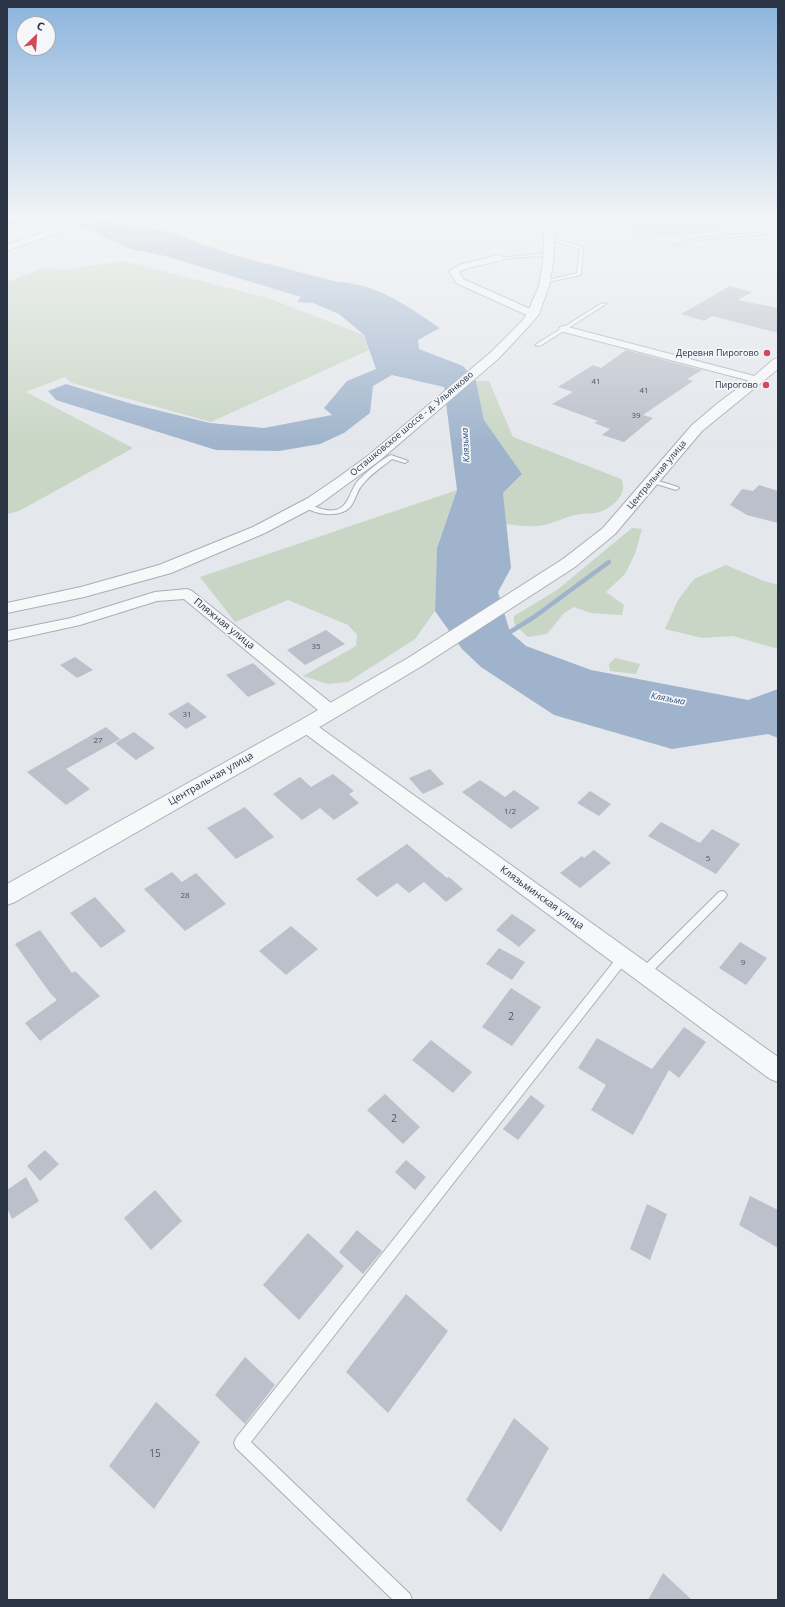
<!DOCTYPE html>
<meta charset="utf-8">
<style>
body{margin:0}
#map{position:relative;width:785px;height:1607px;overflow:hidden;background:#e4e7ec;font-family:"Open Sans",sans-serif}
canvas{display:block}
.frame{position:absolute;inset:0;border:8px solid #2b3445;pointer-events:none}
.north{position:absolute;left:16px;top:16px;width:40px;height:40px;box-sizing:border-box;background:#f4f6f9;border:1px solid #a4a8b1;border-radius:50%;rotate:25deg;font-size:11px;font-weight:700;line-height:16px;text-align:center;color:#2b3445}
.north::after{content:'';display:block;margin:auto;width:14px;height:18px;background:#d1495b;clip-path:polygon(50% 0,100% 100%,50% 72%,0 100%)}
</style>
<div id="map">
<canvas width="785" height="1607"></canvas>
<div class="frame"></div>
<div class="north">С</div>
</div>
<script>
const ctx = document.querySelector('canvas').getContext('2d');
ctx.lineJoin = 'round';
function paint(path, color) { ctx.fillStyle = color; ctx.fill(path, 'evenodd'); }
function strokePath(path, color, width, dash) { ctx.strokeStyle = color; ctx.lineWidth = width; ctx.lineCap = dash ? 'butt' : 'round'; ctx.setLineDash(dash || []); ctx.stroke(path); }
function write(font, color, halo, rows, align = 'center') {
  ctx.font = font + ' "Open Sans",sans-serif'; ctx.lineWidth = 3.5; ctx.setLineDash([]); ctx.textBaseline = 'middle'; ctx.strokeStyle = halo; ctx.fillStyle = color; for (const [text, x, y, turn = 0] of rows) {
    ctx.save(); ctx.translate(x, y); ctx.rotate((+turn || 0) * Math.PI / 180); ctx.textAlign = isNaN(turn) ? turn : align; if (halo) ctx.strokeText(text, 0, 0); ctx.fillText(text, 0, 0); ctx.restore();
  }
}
paint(new Path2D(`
 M284,220H524L523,227L436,222L311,230Z
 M602,220H778V226L645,238Z
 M124,261L268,298L364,335L369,350L211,422L72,383L65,377L26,392L133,448L19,511L7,514V282L46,267L61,270Z
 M476,381H489L513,437L621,479C630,494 610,510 596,513C589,514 582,513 575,515C562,518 551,525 537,526C527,527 516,525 506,524L503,493L522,474L484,420Z
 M457,490L437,548L435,611L415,639L348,682L328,684L303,676L356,646L357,635L348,625L288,600L235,622L200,577Z
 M632,528L642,529L635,554L625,574L606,592L624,605L622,615L591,613L574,607L564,613L547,634L528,637L514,624V616L557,590Z
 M726,565L764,581L778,585V649L733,636L702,638L665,629L678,600L694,579Z
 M615,658L640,664L636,674L610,671L609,664Z`), '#c9d6c5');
paint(new Path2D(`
 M7,220H61L54,222L49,221L32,227L38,222L25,221L7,228Z
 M94,220H109L179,234L198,243L237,256L338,282C378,284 407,306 440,328L418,340L419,349L463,366L476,381L484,420L522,474L503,493L511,568L498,592L510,632L526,646L591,670L748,700L778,689V738L768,734L672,749L554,715L481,667L462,649L435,611L437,548L457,490L444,387L392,375L373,386L370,413L344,433L320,444L279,451L216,450L56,400L48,391L66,384L132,404L210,423L264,428L332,415L324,408L347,381L376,369L364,335L339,314L313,303L297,302L301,297L165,256L131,249L78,226Z`), '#9fb4cc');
strokePath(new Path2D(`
 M510,632L534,617L609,562`), '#9fb4cc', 4.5);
paint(new Path2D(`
 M60,220H93L133,232L136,236L133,240L127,241L85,228L62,224Z`), '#9fb4cc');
paint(new Path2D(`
 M730,286L752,292L738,300L778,308V333L712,316L704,321L681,314Z
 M626,350L702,370L687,379L693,381L643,415L653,418L624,442L602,435L610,429L594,423L598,421L552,404L573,392L558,387L593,365L601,368Z
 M759,485L778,491V523L747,515L730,505L742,489L753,491Z
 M326,630L345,644L305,665L287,650Z
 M75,657L93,670L77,678L60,665Z
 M253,663L276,684L248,697L226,675Z
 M188,702L207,717L186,729L168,714Z
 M106,727L120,739L66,769L90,789L66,805L27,772Z
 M134,732L155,748L136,760L115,743Z
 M430,769L444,784L423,794L409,778Z
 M333,774L354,791L349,794L359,803L334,820L320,808L302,820L273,794L300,777L311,787Z
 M480,780L505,797L514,790L540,808L511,829L462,792Z
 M590,791L611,804L599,816L577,803Z
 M245,807L274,837L236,859L207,828Z
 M661,822L700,843L712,829L740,844L716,874L648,836Z
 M407,844L447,878L449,877L463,889L446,902L424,882L409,893L397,883L377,897L356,879Z
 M594,850L611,863L580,888L560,873L582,856L584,858Z
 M172,872L182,882L196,873L226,904L185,931L144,889Z
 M95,897L126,931L101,948L70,913Z
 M512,914L536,930L519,947L496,930Z
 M291,926L318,949L286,975L259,951Z
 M40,930L72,973L75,971L100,996L40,1041L25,1023L57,1000L50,993L15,944Z
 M740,942L767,958L746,985L719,968Z
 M499,948L525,962L512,980L486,964Z
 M511,988L541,1007L512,1046L482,1027Z
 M684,1027L706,1042L679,1078L669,1070L633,1135L591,1110L606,1085L578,1068L597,1038L652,1069Z
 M431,1040L472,1072L453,1093L412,1060Z
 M385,1094L420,1127L403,1144L367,1110Z
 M531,1095L545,1106L518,1140L503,1129Z
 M45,1150L59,1164L40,1181L27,1166Z
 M406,1160L426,1177L415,1190L395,1172Z
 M26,1177L39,1201L12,1219L7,1208V1190Z
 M155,1190L182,1221L151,1250L124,1218Z
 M750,1196L778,1210V1248L739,1225Z
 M647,1204L667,1214L650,1260L630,1249Z
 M357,1230L382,1251L363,1274L339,1252Z
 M308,1233L344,1266L299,1320L263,1285Z
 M406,1294L448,1331L388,1413L346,1372Z
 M245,1357L275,1385L245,1424L215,1395Z
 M156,1402L200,1442L154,1509L109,1466Z
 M514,1418L549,1448L501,1532L466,1500Z
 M663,1573L692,1600H648Z`), '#bbc0ca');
const service = new Path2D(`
 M778,231V233L706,239L675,246L673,245L706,237Z
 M548,237L583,247L581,275L543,283V281L577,273L580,249L548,239Z
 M548,253L549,255L500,259L498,258Z
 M602,303L606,304L540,346L535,345Z
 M391,455L408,461L405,463L392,459C382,467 371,474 363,484C357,490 356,499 351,506C340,519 314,515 302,505L305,503C315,506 324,512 335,510C348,508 350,491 357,482C364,474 382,459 391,455Z
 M652,479L678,487L679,488L676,490L650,482L649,481Z
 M722,891L725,892L727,895L725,898L648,976L644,977L640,976L639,973L640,970L719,892Z
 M623,954L627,955L628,958L627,961L251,1442L410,1594L412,1600H393L236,1448L234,1443L236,1438L619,955Z`);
const minor = new Path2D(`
 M81,220H94L7,251V245Z
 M500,255L504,258L503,260L468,268L459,272L463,279L537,312L538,314L537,316H529L456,283L449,271L462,264Z
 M564,326L762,378L764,380L758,383L560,331L559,329L560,327Z
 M187,589L192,591L336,707L339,711L336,715L330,717L324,715L184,599L157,601L80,625L7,641V631L71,618L155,592Z
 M306,720L312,722L778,1057V1082L770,1079L300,730L297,726L300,722Z`);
const tertiary = new Path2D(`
 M545,220H555L553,263L549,286L539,314L531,324L498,359L379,461L346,485L320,504L265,533L171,573L84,597L7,613V603L81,587L159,565L253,527L308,498L336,479L369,455L490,353L523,320L527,314L539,286L543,263Z
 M778,358V369L702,431L615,534L575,567L422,666L313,731L15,902L7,905V884L299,721L408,658L563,559L603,528L692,425L718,403L753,377L774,359Z`);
strokePath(service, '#a9aeb7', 2);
strokePath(minor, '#a9aeb7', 2);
strokePath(tertiary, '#a9aeb7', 2);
paint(service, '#f7f8fa');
paint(minor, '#f7f8fa');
paint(tertiary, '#f7f8fa');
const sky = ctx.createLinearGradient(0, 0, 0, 445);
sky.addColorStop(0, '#8bb4dd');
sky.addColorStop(0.49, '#f3f4f6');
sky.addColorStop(1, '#f3f4f600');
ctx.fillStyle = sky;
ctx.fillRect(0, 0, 785, 445);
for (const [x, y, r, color] of [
 [767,353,4,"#d1495b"],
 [766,385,4,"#d1495b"]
]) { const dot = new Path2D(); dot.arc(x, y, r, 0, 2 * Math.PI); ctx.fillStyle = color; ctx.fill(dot); strokePath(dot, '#f4f6f9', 1.5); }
write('8px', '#4f5766', null, [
 ["41",596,382],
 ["41",644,391],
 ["39",636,416],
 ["35",316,647],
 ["31",187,715],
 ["27",98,741],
 ["1/2",510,812],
 ["5",708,859],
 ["28",185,896],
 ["9",743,963]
]);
write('9px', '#2b3445', '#f4f6f9', [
 ["Деревня Пирогово",759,353],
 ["Пирогово",758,385]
], 'right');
write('9px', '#2b3445', '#f4f6f9', [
 ["Осташковское шоссе - д. Ульянково",412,424,-40],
 ["Центральная улица",657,475,-50]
]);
write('italic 9px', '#34527a', '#f4f6f9', [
 ["Клязьма",466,445,-93],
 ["Клязьма",668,699,11]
]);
write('10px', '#2b3445', '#f4f6f9', [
 ["Пляжная улица",224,624,39],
 ["Центральная улица",211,779,-30],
 ["Клязьминская улица",542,898,36]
]);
write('10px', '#4f5766', null, [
 ["2",511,1017],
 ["2",394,1119],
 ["15",155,1454]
]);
</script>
